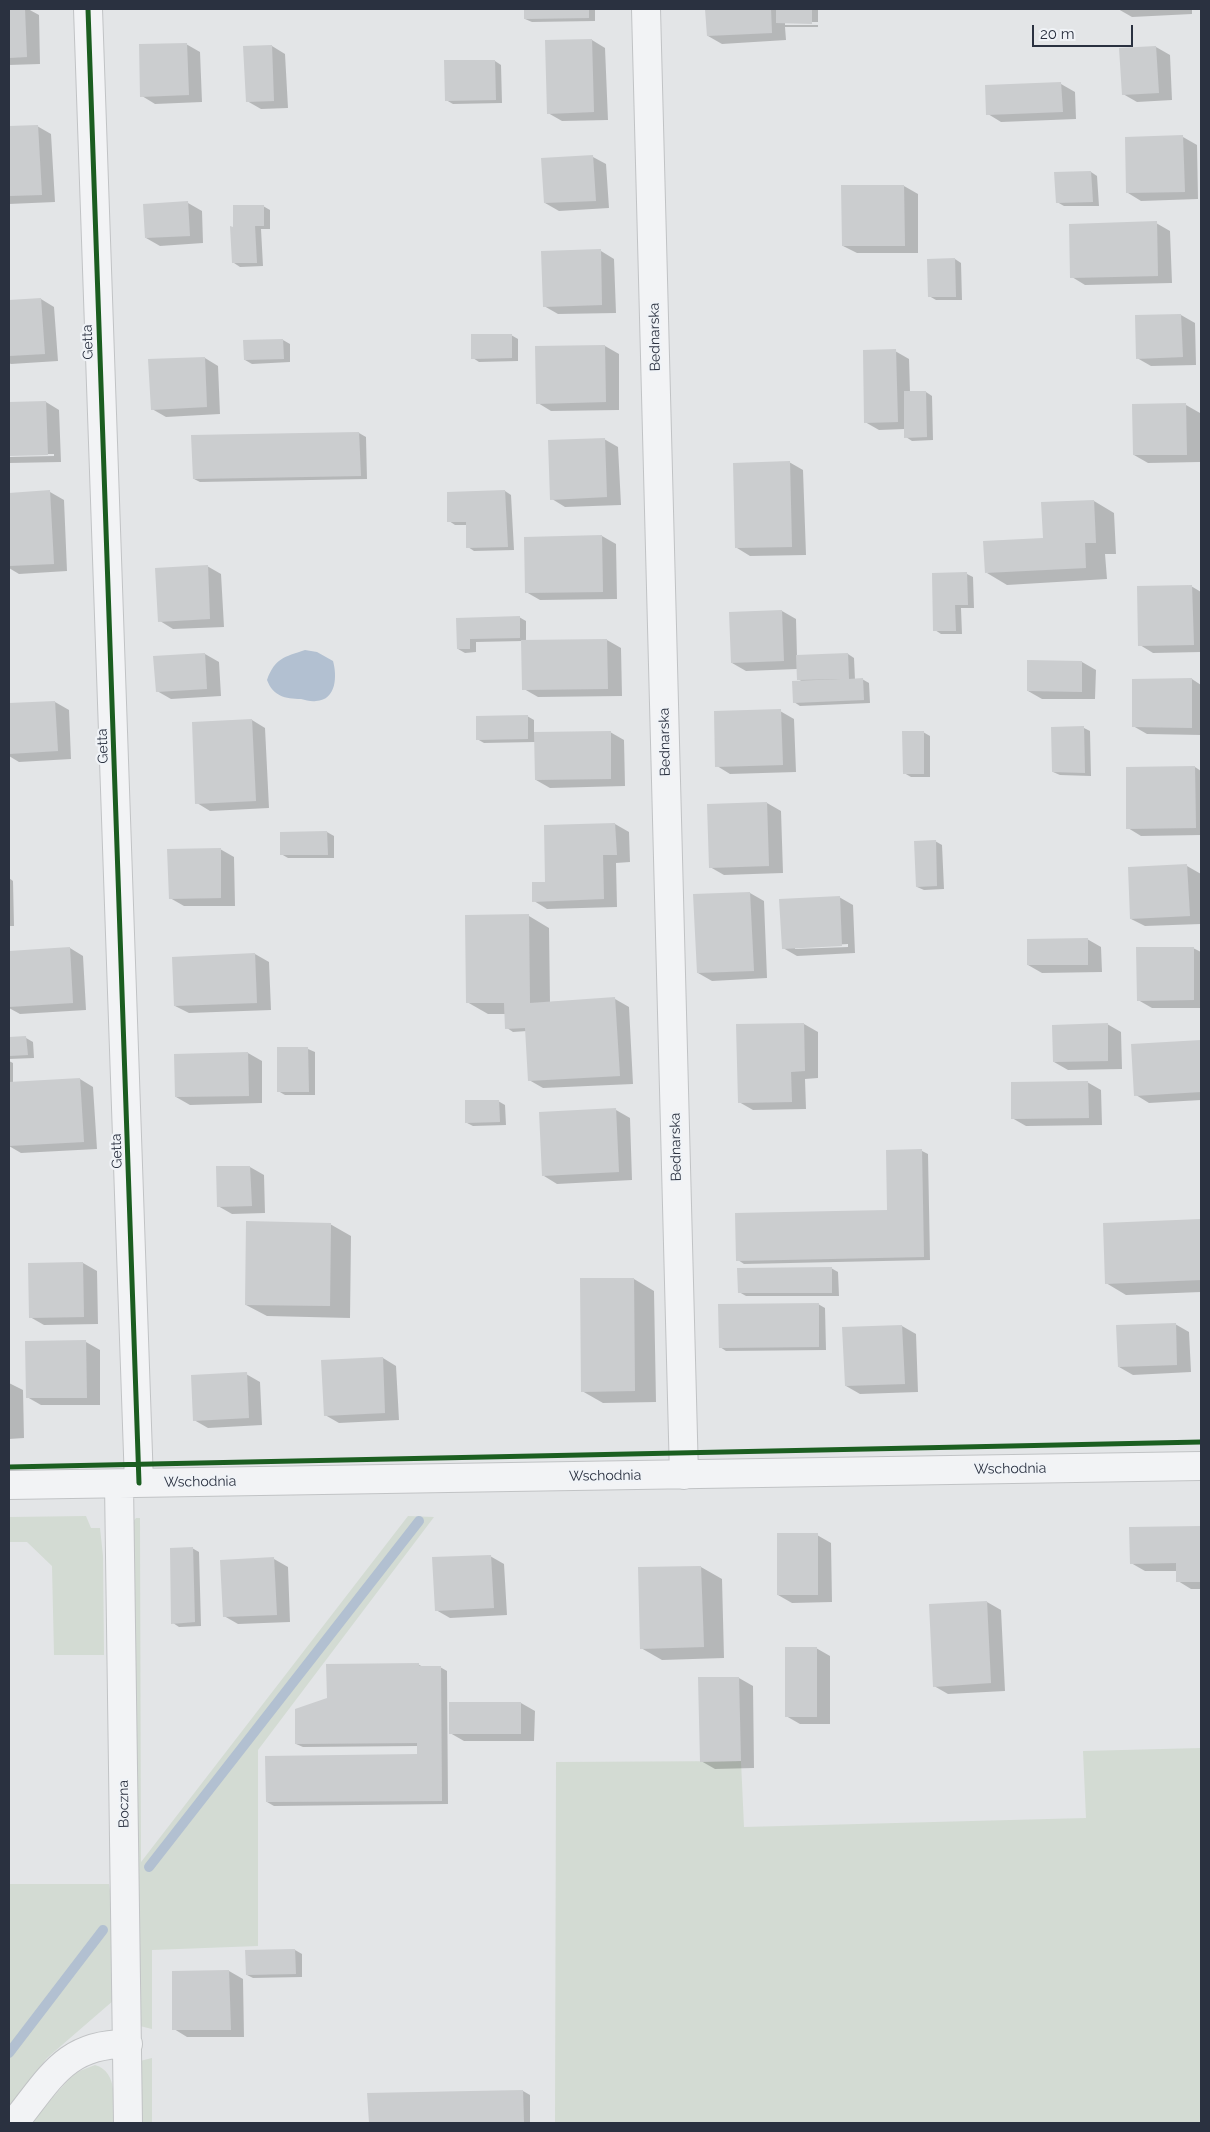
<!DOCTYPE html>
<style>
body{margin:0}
#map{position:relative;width:1210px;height:2132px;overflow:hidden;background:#e3e5e7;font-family:Raleway,sans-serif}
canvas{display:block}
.frame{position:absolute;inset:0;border:10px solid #2a3140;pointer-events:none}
.scale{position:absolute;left:1032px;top:25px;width:101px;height:22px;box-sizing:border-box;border:2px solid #2a3140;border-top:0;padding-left:6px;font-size:15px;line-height:18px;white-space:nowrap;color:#2a3140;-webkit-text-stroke:4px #f0f3f7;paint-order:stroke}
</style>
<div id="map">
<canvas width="1210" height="2132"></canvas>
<div class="frame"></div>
<div class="scale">20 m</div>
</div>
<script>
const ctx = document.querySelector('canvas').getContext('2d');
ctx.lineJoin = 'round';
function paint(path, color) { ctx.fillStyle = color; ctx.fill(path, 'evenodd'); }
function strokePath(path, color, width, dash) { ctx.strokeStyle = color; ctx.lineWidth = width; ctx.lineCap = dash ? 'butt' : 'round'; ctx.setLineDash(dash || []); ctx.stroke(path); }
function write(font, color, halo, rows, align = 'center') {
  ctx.font = font + ' Raleway,sans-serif'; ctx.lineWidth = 4.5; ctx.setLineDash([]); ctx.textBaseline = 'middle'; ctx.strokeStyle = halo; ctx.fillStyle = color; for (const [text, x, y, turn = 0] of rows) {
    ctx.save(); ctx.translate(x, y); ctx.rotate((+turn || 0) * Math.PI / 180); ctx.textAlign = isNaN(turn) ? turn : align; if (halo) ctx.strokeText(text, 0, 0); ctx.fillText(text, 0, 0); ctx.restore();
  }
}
paint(new Path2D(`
 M86,1516L91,1528H100L103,1556L104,1655H54L52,1566L27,1542H9V1517Z
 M408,1516L434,1517L258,1750V1946L152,1950V2029L140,2026L133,1522L136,1518H140L141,1862Z
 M1201,1748V2123H555L556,1762L741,1761L744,1827L1086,1818L1083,1751Z
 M9,1884H109L112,1904L114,2000L47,2058L9,2107Z
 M152,2058V2123H140V2061Z
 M95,2065C119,2072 113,2103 114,2123H30L70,2078L77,2072Z`), '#d3dbd3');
paint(new Path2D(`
 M305,650L317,652L333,661C337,675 337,700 316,701C311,702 306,700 301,699C285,699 273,696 267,680C275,658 284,657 305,650Z`), '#b2c0d1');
paint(new Path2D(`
 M9,9H28L39,15L40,64L9,65Z
 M525,9H595V21L532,22L525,19Z
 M706,9H818V22H785V25H818V27H785L786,40L722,44L708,36Z
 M1118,9H1192V14L1132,17Z
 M592,40L605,48L608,120L562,121L548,113Z
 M186,44L200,52L202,102L155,104L142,96Z
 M272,46L285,54L288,108L261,109L247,101Z
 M1156,47L1170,55L1172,100L1137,102L1123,94Z
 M495,61L501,65L502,103L453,104L446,100Z
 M1061,84L1075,92L1076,119L1001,122L988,114Z
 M37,126L51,134L55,202L9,204V127Z
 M1183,137L1197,145L1198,199L1141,201L1128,193Z
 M593,157L606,164L609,208L559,211L545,203Z
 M1091,172L1097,176L1099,206H1064L1057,202Z
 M842,186H904L918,194V253H857L843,246Z
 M188,203L202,211L203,243L160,246L146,238Z
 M263,206L270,210V229H261L263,266L240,267L234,263L235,228Z
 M1156,223L1170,231L1172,283L1085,285L1072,277Z
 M601,251L614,259L616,313L558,314L544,306Z
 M955,259L961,263L962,300H936L929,296Z
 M41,299L54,307L58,361L11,364L9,363V301Z
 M1181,315L1195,323L1196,365L1151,366L1137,358L1136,316Z
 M511,335L518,339V361L479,362L473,358Z
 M283,340L290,344V362L252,364L245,360Z
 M605,346L619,354V410L551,411L538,403Z
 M895,351L909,359L910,392H926L932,396L933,440L912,441L906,437L905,429L879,430L865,422Z
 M205,358L218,366L220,414L166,417L152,409Z
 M46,402L59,410L61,462L9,463V457L54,456V454H9V403Z
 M1186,405L1200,413V462L1148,463L1134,455Z
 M359,433L366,437L367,479L200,482L194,479Z
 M604,439L618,447L621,505L565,507L552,499Z
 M789,462L803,470L806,555L750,556L737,548Z
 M505,491L511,495L514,550L474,551L468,547L467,525H455L449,521Z
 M50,492L64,500L67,571L19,574L9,568V494Z
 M1094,501L1114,513L1116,554H1105L1107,579L1007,585L987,573L1044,539Z
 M602,536L616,544L617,599L540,600L526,592Z
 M207,566L221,574L224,627L173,629L160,621Z
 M967,574L973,577L974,608H961L962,634H941L935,630Z
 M1191,586L1201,592V652L1153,653L1140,645Z
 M782,611L796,619L797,656L848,654L854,658L855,680L862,679L869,683L870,703L800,706L794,702L803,682L798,679L797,669L746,671L732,663Z
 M519,617L526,621V641L607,640L621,648L622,696L538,697L524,689L523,641L476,642V652L465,653L458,649L457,619Z
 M205,654L219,662L221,696L171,699L157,691Z
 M1082,662L1096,670L1095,699H1042L1028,691Z
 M1192,679L1201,685V735L1147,734L1133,726Z
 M55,702L69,710L71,759L19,762L9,756V705Z
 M780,711L794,719L796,772L730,774L717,766Z
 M527,716L534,720V733L610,732L624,740L625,786L550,788L536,780L535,742L484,743L477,739Z
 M252,720L265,728L269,808L210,811L197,803Z
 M1084,728L1090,731L1091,776L1060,775L1053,772Z
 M923,732L930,736V777H911L904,773Z
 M1195,767L1201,771V835L1141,836L1128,828Z
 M767,803L781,811L783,873L724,875L710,867L708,805Z
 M615,824L629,832L630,862L616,863L617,907L547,909L534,901L546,883Z
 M327,832L334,836V858H288L281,854Z
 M935,841L942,845L944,889L924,890L917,887Z
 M220,849L234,857L235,906H184L170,898Z
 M1187,866L1201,874V924L1145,926L1131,919Z
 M9,878L13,881L14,926H9Z
 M750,893L764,901L767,978L712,981L698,973Z
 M839,897L853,905L855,953L797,956L783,948ZM848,944V947L795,949V947Z
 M529,916L549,928L550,1002L615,999L629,1007L633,1084L543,1088L529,1080L527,1031L513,1032L507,1028L506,1014H488L467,1002Z
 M1087,939L1101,947L1102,972L1042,973L1028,965Z
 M70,948L83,956L86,1010L20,1014L9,1008V952Z
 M1193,948L1201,952V1008H1152L1138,1000Z
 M255,954L269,962L271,1010L189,1013L175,1006Z
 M804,1024L818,1032V1078L805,1079L806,1109L753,1110L739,1102Z
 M1107,1024L1121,1032L1122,1069L1068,1070L1054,1062Z
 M26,1038L33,1042L34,1058L9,1059V1039Z
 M1201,1042V1100L1149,1103L1136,1095Z
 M308,1049L315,1052V1095H285L278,1091Z
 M248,1053L262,1061V1103L190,1105L176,1097Z
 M9,1061L13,1063V1083L80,1079L93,1087L97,1149L21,1153L9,1146Z
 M1087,1082L1101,1090L1102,1125L1026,1126L1012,1118Z
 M498,1101L505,1105L506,1125L473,1126L467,1123Z
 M616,1110L630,1118L632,1180L557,1184L544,1176Z
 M922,1151L928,1154L930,1260L744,1264L738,1260L888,1211Z
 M250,1167L264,1175L265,1213L232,1214L218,1206L217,1168Z
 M1201,1220V1292L1126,1295L1106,1283L1104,1224Z
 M330,1224L351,1236L350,1318L267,1316L246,1305Z
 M83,1263L97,1271L98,1324L44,1325L30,1317Z
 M831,1268L838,1272L839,1296H746L739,1292Z
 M634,1279L654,1291L656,1402L603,1403L582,1391Z
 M818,1304L825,1308L826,1350L726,1351L720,1347Z
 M1175,1324L1189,1332L1191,1372L1133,1375L1119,1367Z
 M902,1326L916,1334L918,1392L860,1394L846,1386Z
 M27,1342H86L100,1350V1405H41L27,1397Z
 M383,1358L396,1366L399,1420L339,1423L325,1415Z
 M246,1374L260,1382L262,1425L208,1428L194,1420Z
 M9,1383L23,1390L24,1438L9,1439Z
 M1201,1527V1589H1191L1178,1581L1177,1571H1145L1131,1563V1528Z
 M817,1535L831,1543L832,1602L792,1603L778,1595Z
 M192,1548L199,1552L201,1626L179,1627L173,1623Z
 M490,1556L504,1564L507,1615L450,1618L436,1610Z
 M274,1559L288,1567L290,1622L238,1624L224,1616Z
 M701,1567L722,1579L724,1658L662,1660L641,1648L639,1568Z
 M987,1602L1001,1610L1005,1691L948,1694L934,1686Z
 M816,1648L830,1656V1724H800L786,1716Z
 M328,1665H419L424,1667H440L447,1671L448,1804L274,1806L267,1802L419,1756L418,1746L303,1747L296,1744L328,1699Z
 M739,1678L753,1686L754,1768L715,1769L701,1761Z
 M521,1703L535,1711L534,1741H464L450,1733Z
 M295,1950L302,1954V1977L253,1978L247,1975Z
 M229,1971L243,1979L244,2037H187L174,2029L173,1972Z
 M523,2091L530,2095V2123H370L368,2094Z`), '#0003');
strokePath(new Path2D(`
 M149,1867L419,1521
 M9,2053L103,1930`), '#b2c0d1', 10);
paint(new Path2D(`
 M9,9H25L27,57L9,58Z
 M524,9H589V18L524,19Z
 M705,9H771L772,33L707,36Z
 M776,9H812V24L776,23Z
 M592,39L594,112L547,114L545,40Z
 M187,43L189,95L140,97L139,44Z
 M272,45L274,101L246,102L243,46Z
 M1156,46L1159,93L1122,95L1119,48Z
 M444,60H495L496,100L445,101Z
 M1061,82L1063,112L986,115L985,85Z
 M38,125L42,195L9,196V126Z
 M1183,135L1185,192L1126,193L1125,137Z
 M593,155L596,201L544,203L541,158Z
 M1091,171L1093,202L1056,203L1054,172Z
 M841,185H904L905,246H842Z
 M188,201L190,236L145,238L143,204Z
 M233,205H264V226H255L257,263H232L230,226L233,227Z
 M1157,221L1158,276L1070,278L1069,224Z
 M601,249L602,305L543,307L541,251Z
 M955,258L956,297H928L927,259Z
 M41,298L45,354L9,356V300Z
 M1181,314L1183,357L1136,359L1135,315Z
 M471,334H512V358L471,359Z
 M283,339L284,359L244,360L243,340Z
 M605,345L606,402L536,404L535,346Z
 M896,349L898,422L864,423L863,350Z
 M205,357L207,407L151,410L148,359Z
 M904,391H926L927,437L904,438Z
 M46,401L48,455L9,456V402Z
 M1186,403L1187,455H1133L1132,404Z
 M359,432L361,476L193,479L191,435Z
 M605,438L607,497L550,500L548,440Z
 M790,461L792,547L735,548L733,463Z
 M50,490L54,564L9,566V493Z
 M505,490L508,547L466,548V522H447V492Z
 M1094,500L1096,543H1085L1086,568L985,573L983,541L1043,538L1041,502Z
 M602,535L603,592L525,593L524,537Z
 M208,565L210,619L158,622L155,568Z
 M967,572L968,605H955L956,631H933L932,573Z
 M1192,585L1194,645L1138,646L1137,586Z
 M782,610L784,661L731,663L729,612Z
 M520,616V638L470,639V649H457L456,618Z
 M607,639L608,689L522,690L521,640Z
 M205,653L207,689L156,692L153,656Z
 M848,653L849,679L863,678L864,700L793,703L792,681L841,679L797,680L796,655Z
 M1027,660L1082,661V692L1027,691Z
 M1192,678V728L1132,727V679Z
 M55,701L58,751L9,754V703Z
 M781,709L783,765L715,767L714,711Z
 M528,715V739L476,740V716Z
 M252,719L256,801L195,804L192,722Z
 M1084,726L1085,773L1052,772L1051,727Z
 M611,731V779L535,780L534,732Z
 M902,731H924V774H903Z
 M1195,766L1196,828L1126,829V767Z
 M767,802L769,866L709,868L707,804Z
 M615,823L617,855H603L604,899L532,902V882H545L544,825Z
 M327,831L328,855H280V832Z
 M936,840L937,886L916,887L914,841Z
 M221,848V898L169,899L167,849Z
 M1187,864L1190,916L1130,919L1128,867Z
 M750,892L754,971L697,973L693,894Z
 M840,896L842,946L782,949L779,899Z
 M529,914L530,1003L615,997L620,1076L528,1081L525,1028L505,1029L504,1003H466L465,915Z
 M1088,938V965H1027V939Z
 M70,947L73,1003L9,1007V951Z
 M1136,947H1194V1000L1137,1001Z
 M255,953L257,1003L174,1006L172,957Z
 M804,1023L805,1071L791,1072L792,1102L738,1103L736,1024Z
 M1108,1023V1061L1053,1062L1052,1025Z
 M26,1036L28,1055L9,1056V1037Z
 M1201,1040V1092L1134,1096L1131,1044Z
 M277,1047H308L309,1092H277Z
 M248,1052L249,1096L175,1097L174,1054Z
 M80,1078L84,1142L9,1146V1082Z
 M1088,1081L1089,1118L1011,1119V1082Z
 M465,1100H499L500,1122L465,1123Z
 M616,1108L619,1172L542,1176L539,1112Z
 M922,1149L924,1257L736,1261L735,1213L887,1210L886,1150Z
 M216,1166H250L252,1206L217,1207Z
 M1201,1219V1280L1105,1284L1103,1223Z
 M246,1221L331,1223L330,1306L245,1305Z
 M83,1262L84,1317L29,1318L28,1263Z
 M832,1267V1293H738L737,1268Z
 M580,1278H634L635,1391L581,1392Z
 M819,1303V1347L719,1348L718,1304Z
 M1176,1323L1177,1365L1118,1367L1116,1325Z
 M902,1325L905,1384L845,1386L842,1327Z
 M86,1340L87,1398H26L25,1341Z
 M383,1357L385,1413L324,1416L321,1360Z
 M247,1372L249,1418L193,1421L191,1375Z
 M1201,1526V1582H1176V1563L1130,1564L1129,1527Z
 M777,1533H818V1595H777Z
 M193,1547L195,1622L171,1624L170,1548Z
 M491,1555L494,1608L435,1611L432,1557Z
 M274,1557L277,1615L223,1617L220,1560Z
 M701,1566L704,1647L640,1649L638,1567Z
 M987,1601L991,1683L933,1687L929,1604Z
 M785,1647H817V1717H785Z
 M419,1663V1666H441L442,1801L266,1802L265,1756L417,1754V1743L295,1744V1709L327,1698L326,1664Z
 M698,1677H739L741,1761L700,1762Z
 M449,1702H521V1734H449Z
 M295,1949L296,1974L246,1975L245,1950Z
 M229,1970L231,2030H172V1971Z
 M523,2090L524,2123H369L367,2093Z`), '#cbcdcf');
const minor = new Path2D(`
 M88,9L139,1483
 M646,9L684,1475
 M119,1484L128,2123
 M9,1485L1201,1466
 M14,2123C50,2079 65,2043 128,2044`);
strokePath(minor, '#c1c3c5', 30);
strokePath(minor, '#f2f3f5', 28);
strokePath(new Path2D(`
 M88,9L139,1483
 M9,1467L1201,1442`), '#1b5e20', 5);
write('14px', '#2a3140', '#f0f3f7', [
 ["Bednarska",655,337,-91],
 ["Getta",88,342,-92],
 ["Bednarska",665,742,-91],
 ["Getta",103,746,-92],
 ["Bednarska",676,1147,-91],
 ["Getta",117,1151,-92],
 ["Wschodnia",1010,1469,-1],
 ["Wschodnia",605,1476,-1],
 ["Wschodnia",200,1482,-1],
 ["Boczna",124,1804,-91]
]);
</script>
